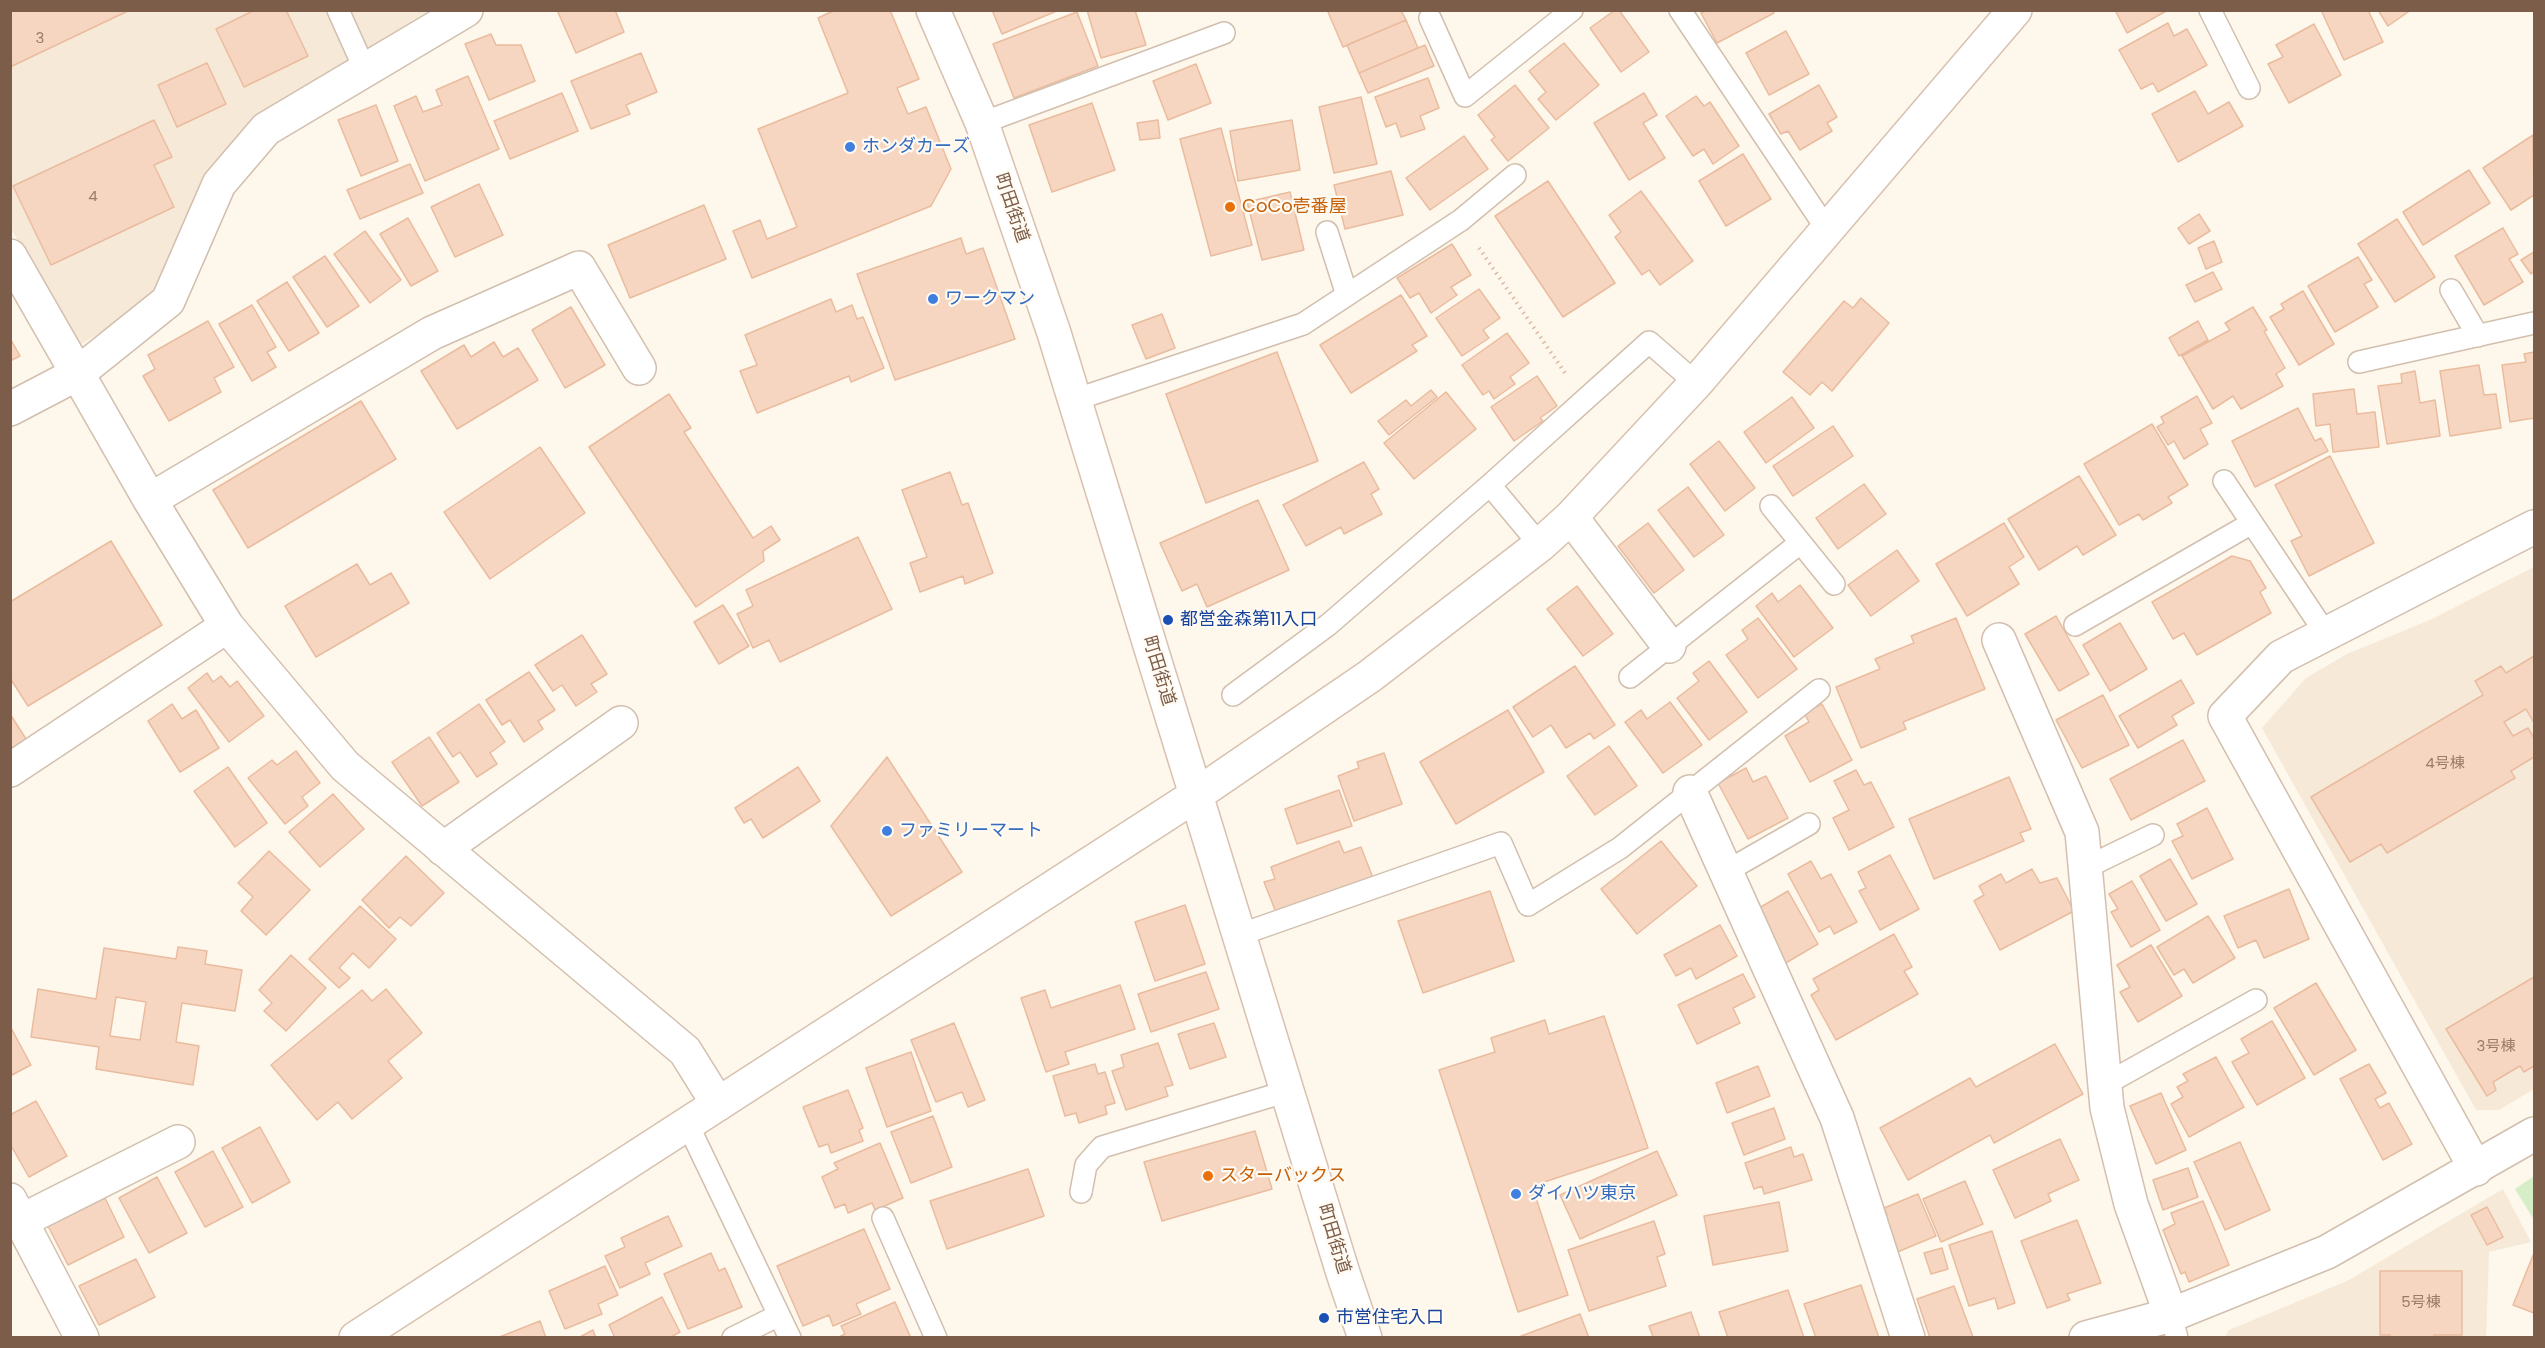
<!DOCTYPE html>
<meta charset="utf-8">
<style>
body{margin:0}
#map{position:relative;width:2545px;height:1348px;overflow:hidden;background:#fef7eb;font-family:Poppins,sans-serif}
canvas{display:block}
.frame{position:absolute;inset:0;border:12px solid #7c5d4a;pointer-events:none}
</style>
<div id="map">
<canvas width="2545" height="1348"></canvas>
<div class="frame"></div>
</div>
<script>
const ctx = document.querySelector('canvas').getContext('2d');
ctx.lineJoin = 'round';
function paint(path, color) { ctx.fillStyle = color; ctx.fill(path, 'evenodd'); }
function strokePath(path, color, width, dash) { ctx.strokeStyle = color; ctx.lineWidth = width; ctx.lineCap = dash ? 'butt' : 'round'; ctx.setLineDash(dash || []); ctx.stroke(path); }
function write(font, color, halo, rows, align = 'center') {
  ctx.font = font + ' Poppins,"Noto Sans JP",sans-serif'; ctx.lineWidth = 4.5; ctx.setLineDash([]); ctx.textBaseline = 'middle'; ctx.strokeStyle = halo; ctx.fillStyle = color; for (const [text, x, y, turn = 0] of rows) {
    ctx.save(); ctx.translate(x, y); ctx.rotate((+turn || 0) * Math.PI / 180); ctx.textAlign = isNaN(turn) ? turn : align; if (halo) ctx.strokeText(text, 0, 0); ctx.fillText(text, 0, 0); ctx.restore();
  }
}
paint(new Path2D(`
 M10,11H428L260,114L180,250L142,307L75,348L11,228Z
 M2534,567V1089L2499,1110H2476L2262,728L2306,678L2347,654L2430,620Z
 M2503,1189L2531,1242L2489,1252L2486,1337L2225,1338L2229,1330L2347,1281Z`), '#f6e9d8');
paint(new Path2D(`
 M2534,1176V1220L2515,1189Z`), '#d6eec7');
const building = new Path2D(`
 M10,10H130L10,67Z
 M255,10H286L308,56L244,87L216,29Z
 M557,10H615L624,32L576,53Z
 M835,10H890L919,79L897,88L908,114L926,107L951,169L931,206L752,278L733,231L760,220L767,239L797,227L758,129L848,93L818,18Z
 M992,10H1059L1002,34Z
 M1087,10H1135L1146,45L1101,58Z
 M1333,10H1401L1406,20L1343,47L1328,12Z
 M1615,10H1619L1649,52L1621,72L1590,28Z
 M1707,10H1772L1774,13L1717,43L1701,13Z
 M2115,10H2168L2127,33Z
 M2321,10H2368L2383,42L2344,60Z
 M2378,10H2411L2388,26Z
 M1077,12L1098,66L1014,98L993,44Z
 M1406,20L1418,48L1359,73L1347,45Z
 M2168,23L2174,36L2187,29L2207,65L2158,92L2153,83L2141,89L2119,50Z
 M2314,24L2341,75L2289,103L2268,64L2283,57L2276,45Z
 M1786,31L1809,74L1769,95L1746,53Z
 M491,34L496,45H521L535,81L489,100L465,44Z
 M1564,43L1599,85L1556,120L1538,99L1546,92L1529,71Z
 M1425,45L1434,66L1368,93L1359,73Z
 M641,53L657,92L626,105L630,114L591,129L571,81Z
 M207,63L226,104L177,127L158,85Z
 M1196,64L1211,103L1168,120L1153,81Z
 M468,76L499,149L425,181L394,106L416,96L423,112L442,105L436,90Z
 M1428,78L1439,108L1420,116L1425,129L1401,137L1396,123L1386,127L1375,97Z
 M1515,85L1549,128L1508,161L1491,140L1495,137L1478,115Z
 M1819,85L1837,117L1827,123L1832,131L1800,150L1788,131L1781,134L1769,114Z
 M2195,91L2208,114L2229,102L2243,126L2178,162L2152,114Z
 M562,93L578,131L510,159L494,121Z
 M1644,93L1657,115L1643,123L1665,158L1629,180L1594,123Z
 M1696,96L1704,106L1710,102L1739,146L1713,164L1704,149L1693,156L1666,116Z
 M1361,97L1377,164L1334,173L1319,107Z
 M1092,103L1115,170L1052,192L1029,125Z
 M376,105L398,161L361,176L338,120Z
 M154,120L172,157L154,165L174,207L51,265L13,186Z
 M1158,120L1160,138L1140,140L1137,123Z
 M1292,120L1300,170L1238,181L1230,131Z
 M1221,128L1252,245L1211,256L1180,139Z
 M2533,135L2534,195L2511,210L2483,168Z
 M1464,136L1488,169L1430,210L1406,178Z
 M1743,154L1771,199L1726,226L1699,181Z
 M410,164L423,193L360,219L347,190Z
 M2469,170L2490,203L2423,245L2403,212Z
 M1391,171L1403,215L1345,229L1334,185Z
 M1548,181L1615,283L1563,317L1495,216Z
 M479,184L503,235L455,257L431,207Z
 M1641,191L1693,261L1660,285L1649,270L1642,275L1615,237L1621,232L1609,215Z
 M1290,192L1304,250L1262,260L1247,202Z
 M704,205L726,259L630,298L608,245Z
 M2199,214L2210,231L2189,244L2178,228Z
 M408,218L438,271L411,286L380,234Z
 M2397,219L2435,277L2395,302L2358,244Z
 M2503,228L2518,254L2509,259L2523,282L2484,305L2455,256Z
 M365,231L401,280L370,303L334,254Z
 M961,238L966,254L983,248L1015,339L895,380L857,274Z
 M2214,241L2222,262L2206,269L2198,248Z
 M1452,244L1471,275L1451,287L1457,295L1431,313L1419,293L1410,298L1397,278Z
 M2534,252V271L2531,274L2521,260Z
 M325,256L359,306L327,327L293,277Z
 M2358,257L2372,280L2364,284L2378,307L2335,332L2308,286Z
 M2213,272L2222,289L2195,302L2186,285Z
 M287,282L319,333L289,351L257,301Z
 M1479,289L1500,318L1483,330L1489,338L1462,356L1436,318Z
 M2303,291L2334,344L2299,365L2270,317L2284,309L2281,304Z
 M1401,295L1427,336L1412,345L1417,351L1351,393L1320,345Z
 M1861,298L1889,323L1832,391L1822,382L1810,395L1783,372L1844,301L1853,308Z
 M831,299L836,312L852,305L857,319L863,317L884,368L851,382L849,376L757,413L740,371L757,365L745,335Z
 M252,305L276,347L267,352L276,367L252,381L219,324Z
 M571,307L605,365L565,388L532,330Z
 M2253,307L2267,330L2264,331L2285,368L2276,374L2283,386L2241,409L2233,396L2213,409L2182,356L2230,330L2225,323Z
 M1162,314L1175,348L1146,359L1132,325Z
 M208,321L234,367L214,378L221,392L169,421L143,376L155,369L148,355Z
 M2198,321L2208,340L2179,356L2169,338Z
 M1507,333L1529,363L1510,377L1515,384L1494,399L1489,391L1483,395L1462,365Z
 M10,338L20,356L10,361Z
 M494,342L503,357L518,348L538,380L457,429L421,371L464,345L471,357Z
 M1277,352L1318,461L1206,503L1166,394Z
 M2534,352V418L2510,422L2502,365L2526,362L2524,354Z
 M2479,365L2484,395L2496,394L2501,428L2450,436L2440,371Z
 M2415,371L2420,403L2435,400L2440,436L2387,444L2378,386L2402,383L2401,374Z
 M1537,376L1557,406L1540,418L1543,421L1514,441L1491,407Z
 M2354,389L2357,414L2375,412L2379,447L2333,452L2330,424L2316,426L2313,394Z
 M1431,390L1437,397L1389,435L1378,421L1406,400L1411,406Z
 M1446,392L1476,429L1414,479L1384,443Z
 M669,394L691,428L684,432L753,538L771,526L780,540L763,551L764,561L696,607L589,447Z
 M2197,396L2212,423L2200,429L2208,444L2184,459L2174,441L2168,445L2157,427L2164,423L2161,417Z
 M1792,397L1814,428L1766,463L1744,432Z
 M361,401L396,459L248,548L213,490Z
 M2298,408L2315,441L2321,438L2328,451L2255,487L2232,441Z
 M2152,424L2188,485L2168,497L2172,503L2143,520L2139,514L2119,525L2084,464Z
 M1833,426L1853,456L1793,496L1773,466Z
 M1719,441L1755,488L1725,511L1690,464Z
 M540,447L585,513L490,579L444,512Z
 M2330,456L2374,543L2309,576L2291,541L2302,536L2275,485Z
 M1364,462L1379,489L1371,494L1382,514L1344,534L1341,527L1306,546L1283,505Z
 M950,472L962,505L968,503L993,573L965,584L963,576L920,592L910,563L927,557L902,490Z
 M2079,476L2116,535L2083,555L2077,546L2039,570L2008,519Z
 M1864,484L1886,514L1838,549L1816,518Z
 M1688,487L1724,535L1694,557L1658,510Z
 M1258,500L1289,570L1207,607L1197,584L1182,591L1160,543Z
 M1648,523L1684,570L1654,593L1618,546Z
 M2004,523L2024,557L2009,567L2019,584L1967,616L1936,564Z
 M858,537L892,609L780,662L769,640L753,648L737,614L753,606L746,590Z
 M111,541L162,625L28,706L10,678V602Z
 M1897,550L1919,581L1871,616L1848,585Z
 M2232,556L2250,561L2266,588L2260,592L2271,613L2197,655L2184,633L2173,639L2152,602Z
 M357,564L370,585L391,573L409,603L316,657L285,606Z
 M1800,585L1833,628L1794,657L1756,606L1772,593L1778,602Z
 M1577,586L1613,634L1583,656L1547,609Z
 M723,605L749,646L719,664L694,622Z
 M2056,616L2089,674L2059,691L2025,634Z
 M1758,618L1797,669L1758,698L1726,655L1748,639L1742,630Z
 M1956,618L1985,689L1903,722L1906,729L1861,748L1836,687L1880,669L1875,659L1914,643L1911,636Z
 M2120,623L2147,669L2110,691L2083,645Z
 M582,635L607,674L591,684L597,692L576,706L562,685L553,691L535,665Z
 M2534,656V723L2526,709L2504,722L2513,736L2528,728L2534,738V757L2511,771L2515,778L2387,853L2381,844L2350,862L2311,797L2483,695L2475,681L2501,666L2506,673Z
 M1709,661L1747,712L1709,740L1677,698L1699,681L1693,673Z
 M1575,666L1615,725L1594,739L1590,733L1566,748L1551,725L1533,737L1513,707Z
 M529,672L555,710L538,721L543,729L524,742L510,720L502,725L486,700Z
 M207,673L213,682L221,676L230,687L237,681L264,716L229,742L188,688Z
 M2181,680L2194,703L2172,716L2177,725L2138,748L2119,716Z
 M2103,695L2129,745L2082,768L2056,720Z
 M1670,702L1702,745L1663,773L1625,722L1641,710L1647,719Z
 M172,704L182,719L196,710L219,748L180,772L148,721Z
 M479,704L505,742L490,753L497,764L477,777L460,752L453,757L437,733Z
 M1822,704L1852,760L1810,782L1785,736L1809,722L1804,713Z
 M1508,710L1544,772L1456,824L1420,762Z
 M10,714L28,742L10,753Z
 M429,737L459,782L422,806L392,762Z
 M2183,740L2205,781L2131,820L2110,779Z
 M1609,746L1637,786L1595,815L1567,776Z
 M296,751L320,783L302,797L308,806L285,824L248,778L272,760L277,765Z
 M1384,753L1402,804L1354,821L1338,776L1359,768L1357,762Z
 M887,757L962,872L891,916L831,826Z
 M228,767L267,823L235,847L194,791Z
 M798,767L820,801L763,838L751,819L744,823L735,808Z
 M1746,768L1753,782L1766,776L1788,818L1748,839L1718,783Z
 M1856,770L1864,785L1871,782L1894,827L1849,850L1833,818L1849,810L1834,781Z
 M2009,777L2031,829L2020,833L2024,841L1934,879L1909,819Z
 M1339,790L1352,826L1297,844L1285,809Z
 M333,794L364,829L320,867L289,832Z
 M2207,808L2233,859L2192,879L2172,841L2183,836L2177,824Z
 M1339,841L1344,853L1361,847L1373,878L1277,915L1264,882L1275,879L1271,867Z
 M1661,841L1697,886L1637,934L1601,889Z
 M269,851L310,890L266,935L241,911L253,897L238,883Z
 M1890,855L1919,909L1880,930L1859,891L1866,888L1858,872Z
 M406,856L444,893L411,926L400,917L389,928L362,900Z
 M2170,859L2197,904L2166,921L2140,876Z
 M1811,861L1821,879L1831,874L1857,922L1834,934L1830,926L1819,932L1788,874Z
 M2032,869L2040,883L2057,878L2074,911L2000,950L1974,901L1984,895L1979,886L2001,874L2006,883Z
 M2132,881L2160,930L2131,947L2111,912L2118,909L2109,894Z
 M2289,889L2309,939L2264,958L2256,940L2238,948L2224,916Z
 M1490,891L1514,961L1423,993L1398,921Z
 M1788,891L1818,944L1784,964L1754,911Z
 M1185,905L1205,964L1155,981L1135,922Z
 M360,906L396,939L369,968L353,953L339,968L350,978L339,988L309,959Z
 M2208,916L2235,958L2193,983L2184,969L2174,975L2157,947Z
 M1720,925L1737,956L1696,979L1691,968L1676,976L1664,955Z
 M1894,934L1912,967L1904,971L1918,994L1836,1040L1811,995L1819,990L1813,979Z
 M2151,945L2182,996L2138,1022L2120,992L2130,987L2117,965Z
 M178,947L207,951L205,964L242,970L235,1011L182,1003L176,1042L199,1046L193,1085L96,1069L99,1047L31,1037L38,989L96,999L104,948L176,959ZM116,997L146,1002L140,1040L110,1036Z
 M291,955L326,988L286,1031L264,1011L272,1003L259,990Z
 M1206,972L1219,1009L1151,1032L1138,994Z
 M1743,974L1755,997L1733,1008L1740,1023L1697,1044L1678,1005Z
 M2534,977V1066L2524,1072L2520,1066L2493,1082L2496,1090L2487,1096L2446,1029Z
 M2316,983L2356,1050L2314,1075L2274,1008Z
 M1120,985L1135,1029L1065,1052L1069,1064L1046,1072L1021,998L1045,990L1051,1008Z
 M386,989L422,1033L388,1061L402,1078L352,1119L338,1102L317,1120L271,1065L362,990L372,1001Z
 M1604,1016L1648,1148L1532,1186L1568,1295L1518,1312L1439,1070L1495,1052L1491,1038L1545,1020L1549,1034Z
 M2272,1021L2305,1078L2257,1105L2232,1062L2249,1053L2241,1039Z
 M954,1023L985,1100L968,1107L962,1092L936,1102L911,1040Z
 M1214,1023L1226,1057L1190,1069L1178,1034Z
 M10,1026L31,1065L10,1076Z
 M1158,1043L1173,1085L1165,1087L1168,1096L1126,1110L1112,1071L1124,1067L1121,1055Z
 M2055,1044L2083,1094L1994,1143L1990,1135L1908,1180L1880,1128L1970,1078L1976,1087Z
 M911,1052L931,1111L887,1127L866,1068Z
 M2216,1057L2244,1107L2189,1137L2171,1104L2183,1097L2177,1087L2188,1081L2183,1074Z
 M1095,1064L1098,1074L1105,1072L1115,1103L1105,1106L1107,1114L1079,1123L1076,1113L1065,1116L1053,1076Z
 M2369,1064L2386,1093L2375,1099L2380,1108L2389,1103L2412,1144L2383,1160L2340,1079Z
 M1758,1066L1770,1096L1727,1113L1716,1083Z
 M848,1090L863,1128L859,1130L863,1141L831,1153L828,1144L819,1147L803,1107Z
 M2161,1093L2186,1150L2156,1164L2130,1106Z
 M36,1101L67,1156L29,1177L10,1144V1115Z
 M1774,1108L1785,1139L1744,1155L1732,1123Z
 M933,1116L952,1167L911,1183L891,1132Z
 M260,1127L290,1182L252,1203L222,1148Z
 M1255,1131L1272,1189L1162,1221L1144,1162Z
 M2060,1139L2079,1180L2048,1194L2051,1201L2015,1218L1993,1170Z
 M2240,1142L2270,1210L2225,1230L2194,1162Z
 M880,1143L903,1198L875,1210L872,1203L848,1213L845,1204L835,1208L822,1177L838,1169L834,1163Z
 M1791,1147L1794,1157L1803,1154L1812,1180L1764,1194L1762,1186L1754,1189L1745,1163Z
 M213,1151L243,1207L205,1227L175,1172Z
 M1657,1151L1677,1195L1580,1239L1560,1195Z
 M2188,1168L2198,1197L2163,1210L2153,1180Z
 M1028,1169L1044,1216L947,1249L930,1201Z
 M157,1177L187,1233L149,1253L119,1198Z
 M1965,1181L1983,1224L1941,1242L1923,1199Z
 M1918,1194L1936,1236L1895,1253L1880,1219L1887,1215L1884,1208Z
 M105,1198L124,1237L68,1265L48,1226Z
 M2203,1201L2229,1265L2189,1282L2185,1272L2181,1274L2163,1230L2175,1224L2171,1213Z
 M1779,1202L1788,1251L1713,1265L1704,1216Z
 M2487,1207L2503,1237L2487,1245L2471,1215Z
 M668,1216L682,1246L645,1263L650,1274L620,1288L605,1256L625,1247L621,1238Z
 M2077,1220L2101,1283L2067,1294L2070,1300L2047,1308L2021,1241Z
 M1654,1221L1665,1254L1657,1257L1666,1286L1589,1311L1568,1250Z
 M864,1229L890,1289L856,1304L861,1314L833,1326L829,1315L803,1326L777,1266Z
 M1992,1231L2015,1303L1998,1309L1995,1298L1969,1306L1949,1245Z
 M1942,1248L1948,1269L1931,1274L1924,1253Z
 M711,1253L719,1271L725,1268L742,1307L688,1329L664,1274Z
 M2534,1253V1313L2513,1305Z
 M136,1259L155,1297L99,1325L79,1286Z
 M605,1266L618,1295L598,1304L602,1314L565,1329L549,1291Z
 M2380,1271H2462V1335H2434V1338H2390V1335H2380Z
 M1861,1285L1879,1338H1816L1804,1304Z
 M1954,1286L1973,1337L1930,1338L1917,1299Z
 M1788,1290L1804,1338H1728L1719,1312Z
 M662,1297L680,1332L669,1338H615L609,1325Z
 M895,1302L911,1338H837L845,1334L841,1326Z
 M1691,1312L1700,1338H1651L1653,1337L1649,1326Z
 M1580,1314L1589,1338H1516Z
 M540,1321L546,1338H497Z
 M593,1330L596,1338H578Z`);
paint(building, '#f6d6c0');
strokePath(building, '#eabc9f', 1.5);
const lane = new Path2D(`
 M338,10L365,70
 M1680,10L1828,231
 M2210,10L2249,88
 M1430,18L1465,96L1572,10
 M982,123L1224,33
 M1327,232L1347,295
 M2451,290L2478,336
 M2359,362L2534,323
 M1074,400L1303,324L1461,220L1515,175
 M2224,481L2326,634
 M1490,485L1540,545
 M1771,506L1834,584
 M2075,625L2252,523
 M1630,677L1800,543
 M1233,695L1328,625L1490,485L1649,342L1696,383
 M2085,868L2153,835
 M1727,871L1809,824
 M1239,935L1501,843L1528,905L1620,848L1819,690
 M2104,1085L2256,1000
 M687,1123L790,1338
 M1081,1192L1086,1165L1102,1147L1288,1091
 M883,1218L936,1338
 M2171,1315L2177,1338
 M733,1338L779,1315`);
const street = new Path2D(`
 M10,256L150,500L227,626L345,766L685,1051L718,1104
 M10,409L77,374L168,301L219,184L266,129L466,10
 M150,500L432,333L579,268L639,368
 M1571,517L1669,646
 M1999,640L2082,832L2107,1108L2131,1204L2171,1315
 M10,770L227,626
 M1690,792L1837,1118L1908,1338
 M443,849L621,723
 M2476,1169L2225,716L2281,657L2534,527
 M10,1200L82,1338
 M21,1221L178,1142
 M2086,1338L2171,1315L2327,1252L2534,1134`);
const secondary = new Path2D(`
 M933,10L982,123L1054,333L1343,1273L1365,1338
 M356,1338L1196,795L1370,676L1540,545L1571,517L1696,383L2015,10`);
strokePath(lane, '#d2bfae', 24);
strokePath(street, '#d2bfae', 36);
strokePath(secondary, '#d8c1ae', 36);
strokePath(new Path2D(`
 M1479,248L1565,373`), '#dcb9a2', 4, [1.5, 4.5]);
strokePath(lane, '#fff', 21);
strokePath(street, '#fff', 33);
strokePath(secondary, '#fff', 33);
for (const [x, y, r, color] of [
 [850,147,6,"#3f7fe0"],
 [1230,207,6,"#e8710a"],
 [933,299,6,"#3f7fe0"],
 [1168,620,6,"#1a4fb4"],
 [887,831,6,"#3f7fe0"],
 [1208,1176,6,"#e8710a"],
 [1516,1194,6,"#3f7fe0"],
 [1324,1318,6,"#1a4fb4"]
]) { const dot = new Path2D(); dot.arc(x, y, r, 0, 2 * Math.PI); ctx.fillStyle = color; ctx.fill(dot); strokePath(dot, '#fffaf2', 2); }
write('15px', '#9a7b68', null, [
 ["3",40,39],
 ["4",93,197],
 ["4号棟",2445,764],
 ["3号棟",2496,1047],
 ["5号棟",2421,1303]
]);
write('18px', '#366cbe', '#fffaf2', [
 ["ホンダカーズ",862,147],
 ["ワークマン",945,299],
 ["ファミリーマート",899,831],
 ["ダイハツ東京",1528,1194]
], 'left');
write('18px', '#c56008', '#fffaf2', [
 ["CoCo壱番屋",1242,207],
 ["スターバックス",1220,1176]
], 'left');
write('18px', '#7c5d4a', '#fffaf2', [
 ["町田街道",1011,208,71],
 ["町田街道",1158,671,73],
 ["町田街道",1333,1239,73]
]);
write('18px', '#164399', '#fffaf2', [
 ["都営金森第11入口",1180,620],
 ["市営住宅入口",1336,1318]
], 'left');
</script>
